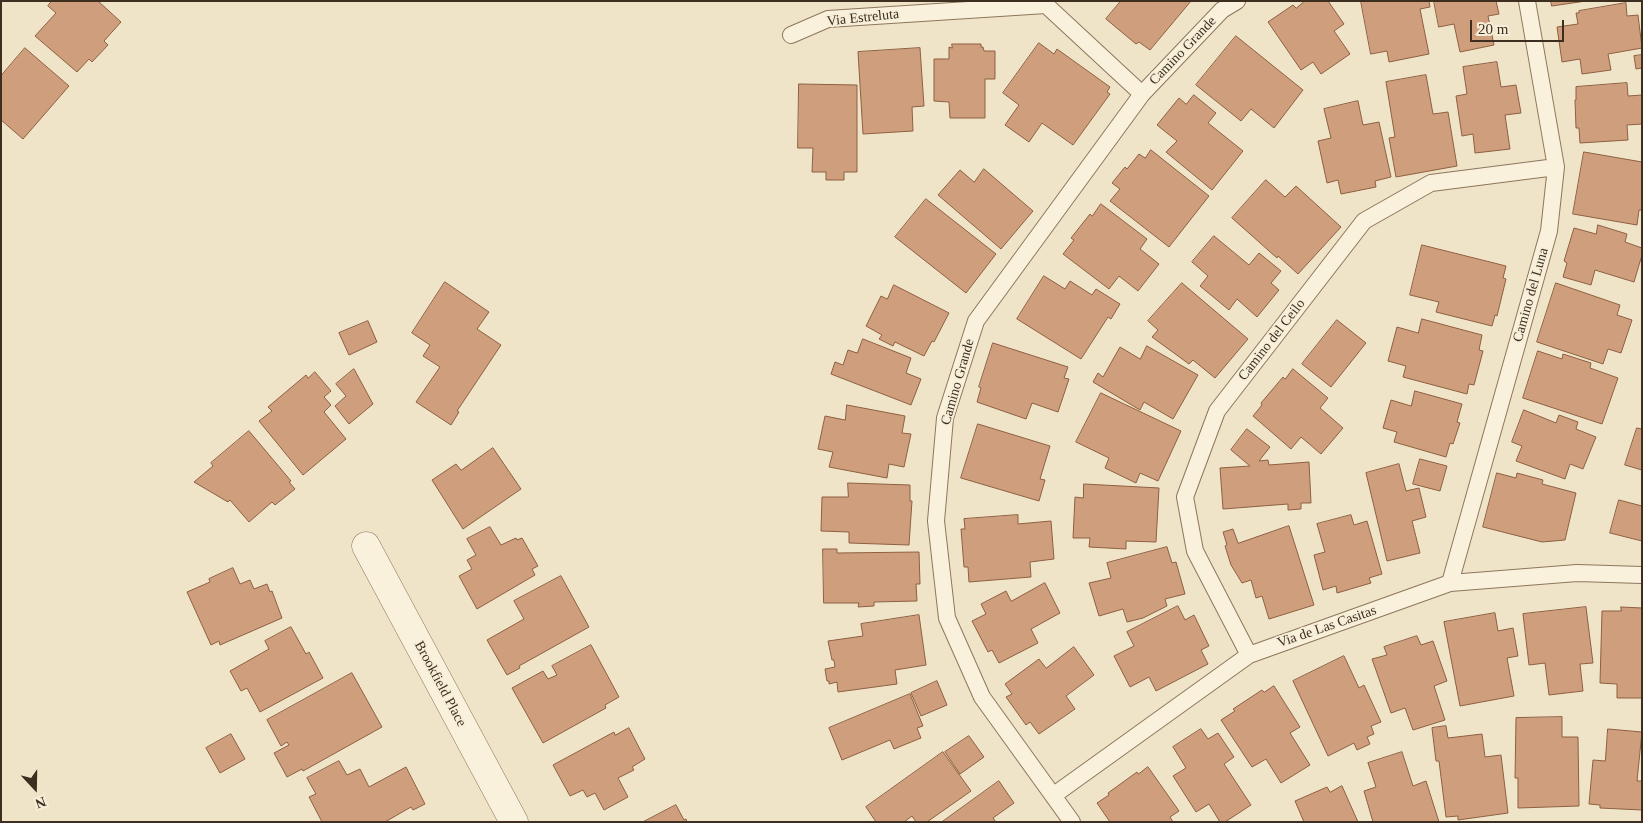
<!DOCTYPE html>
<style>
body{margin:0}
#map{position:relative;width:1643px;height:823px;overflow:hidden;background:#f0e4c8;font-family:Georgia,serif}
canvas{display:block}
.frame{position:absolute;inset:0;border:2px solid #3d2e20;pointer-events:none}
.north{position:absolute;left:10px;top:763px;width:50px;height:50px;-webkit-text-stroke:4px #f7eed8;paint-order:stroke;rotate:159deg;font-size:14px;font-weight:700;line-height:20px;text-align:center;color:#3d2e20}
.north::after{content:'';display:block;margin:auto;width:18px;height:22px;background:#3d2e20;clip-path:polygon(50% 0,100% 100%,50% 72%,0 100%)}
.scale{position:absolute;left:1470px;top:20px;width:94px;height:22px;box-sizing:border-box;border:2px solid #3d2e20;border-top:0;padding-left:6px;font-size:15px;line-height:18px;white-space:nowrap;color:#3d2e20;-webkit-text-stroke:4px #f7eed8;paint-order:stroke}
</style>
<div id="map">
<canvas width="1643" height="823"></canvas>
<div class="frame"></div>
<div class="north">N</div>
<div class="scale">20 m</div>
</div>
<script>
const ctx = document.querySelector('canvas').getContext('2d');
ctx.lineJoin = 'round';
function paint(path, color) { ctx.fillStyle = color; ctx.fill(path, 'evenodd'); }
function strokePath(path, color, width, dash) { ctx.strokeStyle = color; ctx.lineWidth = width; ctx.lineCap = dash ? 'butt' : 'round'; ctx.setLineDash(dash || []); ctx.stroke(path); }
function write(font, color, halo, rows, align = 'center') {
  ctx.font = font + ' Georgia,serif'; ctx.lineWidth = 4; ctx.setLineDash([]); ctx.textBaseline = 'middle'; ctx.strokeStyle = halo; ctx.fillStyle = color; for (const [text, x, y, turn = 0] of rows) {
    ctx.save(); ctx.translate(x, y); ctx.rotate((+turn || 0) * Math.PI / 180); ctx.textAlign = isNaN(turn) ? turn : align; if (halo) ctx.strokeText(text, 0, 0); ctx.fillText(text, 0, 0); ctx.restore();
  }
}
const building = new Path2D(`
 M52,1H98L121,22L104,41L108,45L92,62L89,59L77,72L35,36L56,13L48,6Z
 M1121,1H1191L1150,50L1139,42L1136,44L1106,19Z
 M1305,1H1328L1344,24L1334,31L1350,54L1321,74L1313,62L1301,70L1268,22L1293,5L1296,8Z
 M1361,1H1429L1430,7L1420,9L1429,54L1389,62L1387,51L1371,54Z
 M1434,1H1496L1499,14L1488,16L1494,45L1460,52L1454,24L1439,27Z
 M1551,1H1586L1552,6Z
 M1626,3L1627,16L1638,15L1642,48L1608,54L1611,70L1582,74L1580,59L1562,62L1557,27L1578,24L1576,13H1579V11Z
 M1236,36L1303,90L1274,128L1251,109L1241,121L1196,85Z
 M1039,43L1054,54L1057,49L1110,87L1107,92L1110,94L1073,145L1042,123L1029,142L1005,125L1019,105L1003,93Z
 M952,44H981V47H983L984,51H995V79H985V118H950L949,102L934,101V59H949V47L952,48Z
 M25,48L69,86L23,139L1,120V76Z
 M920,48L924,106L912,107L913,131L863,134L858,52Z
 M1642,55V68L1636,69L1634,56Z
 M1497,62L1501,87L1516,85L1521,113L1505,115L1510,149L1475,153L1473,134L1462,136L1456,96L1467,94L1463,67Z
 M1426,75L1433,114L1448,112L1457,166L1396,177L1389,138L1395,137L1386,82Z
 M1627,83L1628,96L1642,95V124L1627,125L1628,140L1580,143L1579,128H1576L1575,100H1576V87Z
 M799,84L857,85V172H844V180H826V172H812L813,148H798Z
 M1194,95L1216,113L1208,123L1243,151L1212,190L1166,152L1177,141L1157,125L1179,98L1186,104Z
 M1358,101L1363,125L1379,122L1391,177L1375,181L1376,187L1341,194L1338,180L1327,183L1318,141L1331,138L1324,109Z
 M1151,150L1209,196L1169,247L1110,201L1120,189L1112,183L1125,167L1127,169L1139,154L1145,158Z
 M1584,152L1642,162V210H1639L1637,225L1573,214Z
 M984,169L1033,211L1001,249L938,195L960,170L974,182Z
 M1266,180L1285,197L1296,186L1341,227L1298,274L1278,256L1277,258L1232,218Z
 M926,199L996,254L966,293L895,237Z
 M1101,204L1147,239L1140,249L1159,264L1138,291L1119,276L1109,289L1063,254L1074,240L1071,238L1090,214L1092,216Z
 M1598,225L1627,234L1625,242L1642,248V255L1634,282L1595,270L1591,285L1563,277L1567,263L1564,261L1574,228L1596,234Z
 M1214,236L1249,265L1259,253L1281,271L1271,283L1279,290L1257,317L1237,299L1229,310L1200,286L1208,276L1192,262Z
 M1422,245L1506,266L1503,278L1506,279L1497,316L1495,315L1492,326L1436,312L1439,302L1410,295Z
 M1044,276L1065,289L1070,281L1092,295L1096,289L1120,304L1111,319L1108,317L1081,359L1017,319Z
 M445,282L489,312L477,329L501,345L457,411L459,412L451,425L416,402L440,367L423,356L430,345L412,333Z
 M1182,283L1248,339L1215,378L1193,360L1189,364L1152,337L1158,330L1148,321Z
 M1556,283L1620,305L1617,315L1632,320L1621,353L1608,349L1603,364L1537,342Z
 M894,285L949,313L934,342L932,341L924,356L895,342L893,346L879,339L882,335L866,326L881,296L887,299Z
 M1422,319L1482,335L1479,350L1483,351L1474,385L1469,384L1467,394L1403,377L1406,366L1388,361L1397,327L1418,333Z
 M1337,320L1366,343L1331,387L1302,364Z
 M368,321L377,342L349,355L339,333Z
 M863,339L911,358L906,373L921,379L911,405L831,374L835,362L843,365L848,350L857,353Z
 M993,343L1068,367L1064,378L1069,379L1058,412L1032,403L1026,419L977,402L981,388L979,387Z
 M1147,346L1198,375L1173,419L1144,402L1140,410L1093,382L1098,373L1103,377L1120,347L1140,359Z
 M1538,351L1562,359L1563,354L1591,363L1590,368L1618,378L1602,424L1523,398Z
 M354,369L373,404L349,424L335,406L346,396L336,384Z
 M1293,369L1328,398L1320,408L1343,428L1321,454L1301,437L1291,449L1253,416L1262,405L1261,403L1283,377L1285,379Z
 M315,372L331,391L324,397L331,405L324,412L346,439L303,475L259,421L272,411L268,407L306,375L308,378Z
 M1415,391L1462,404L1457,422L1460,423L1453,444L1450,443L1446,457L1394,442L1397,432L1383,428L1391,400L1411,406Z
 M1101,393L1181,431L1158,481L1140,473L1136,483L1105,468L1109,458L1076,442Z
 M847,405L905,416L902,433L911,434L904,467L889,464L887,478L829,467L833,452L818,449L825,416L845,420Z
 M1524,410L1556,423L1559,415L1578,422L1576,429L1596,437L1583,469L1570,464L1565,479L1516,461L1522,446L1512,442Z
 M978,424L1050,446L1040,479L1045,480L1039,501L961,478Z
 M1637,428L1642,429V470L1625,465Z
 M1247,429L1270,447L1259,461L1268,460L1269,465L1309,462L1311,503H1301V509L1288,510V504L1223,509L1220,468L1250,466L1231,450Z
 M249,431L291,481L289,482L295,489L275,505L272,502L249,522L230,500L228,502L194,482L213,466L211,463Z
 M493,448L521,489L463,529L432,480L456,464L461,470Z
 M1420,459L1447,466L1440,491L1413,484Z
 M1399,464L1406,491L1419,488L1426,517L1412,521L1420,553L1387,561L1366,473Z
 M1497,473L1516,478L1517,473L1543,480L1542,484L1576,493L1565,540L1542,542L1483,527Z
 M848,483L910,485V501H912L909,545L849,543V532L821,531L822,497H848Z
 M1084,484L1159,488L1156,542L1126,541V549L1089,547L1090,538H1073L1075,497L1083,498Z
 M1619,500L1642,506V541L1610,533Z
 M1018,515V524L1051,521L1054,559L1030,562L1031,577L969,582L968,567H964L961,529H965L964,519Z
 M1351,515L1354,525L1367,521L1382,574L1369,578L1371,583L1337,593L1336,586L1323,590L1314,555L1325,552L1317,524Z
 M1289,526L1314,605L1269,619L1262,596L1256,598L1251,580L1242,583L1231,565L1225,546L1227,545L1223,532L1233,529L1238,543Z
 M490,527L501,545L516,538L517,540L522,538L538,566L532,569L535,575L477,609L459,576L472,569L467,560L476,555L467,539Z
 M1167,547L1172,563L1176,562L1185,594L1165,599L1167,606L1143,618L1127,622L1123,609L1099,616L1089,583L1111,578L1107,563Z
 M823,549H837V553L919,552L920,584H916L917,601L874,602V606L858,607L859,603H824Z
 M233,568L240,584L250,580L254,589L267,584L270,592L272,591L282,618L220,645L219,641L211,645L187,592L210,582L209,579Z
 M561,576L589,627L519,666L520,668L507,675L487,640L524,619L514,601Z
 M1045,583L1060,613L1031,629L1038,643L999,663L992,650L988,652L972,621L986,614L981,604L1006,591L1011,601Z
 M1178,606L1185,620L1194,615L1209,646L1201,650L1208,664L1156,691L1149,677L1130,687L1114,656L1134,646L1127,632Z
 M1586,607L1593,663L1580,664L1583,691L1549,695L1545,663L1529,665L1523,614Z
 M1621,607L1642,608V698H1617V684L1600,683L1602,611H1621Z
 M1495,613L1498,631L1513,628L1518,656L1507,658L1514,696L1460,706L1444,622Z
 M919,615L926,665L895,670L897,684L838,692L837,682L829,684V681H827L825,669L835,667L834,660H832L828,641L863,636L861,624Z
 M291,627L306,654L309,652L323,678L260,712L247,688L241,691L230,671L269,649L265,641Z
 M1417,636L1421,645L1433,641L1447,681L1434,686L1445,720L1413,730L1405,708L1391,713L1372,659L1387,655L1384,647Z
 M591,645L619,697L605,705L606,708L543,743L512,688L543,671L548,679L557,675L552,666Z
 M1074,647L1094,675L1066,696L1075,709L1039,734L1030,722L1026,725L1006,697L1012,694L1005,684L1039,659L1046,668Z
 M1344,656L1359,688L1364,685L1381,722L1371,726L1374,734L1367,737L1370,744L1357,750L1354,743L1328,756L1293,681Z
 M352,673L382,727L303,771L302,769L287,777L274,753L289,745L287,742L281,746L267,720Z
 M937,681L947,705L921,716L911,693Z
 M1274,686L1300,727L1290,733L1310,765L1281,783L1266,759L1252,767L1221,720L1235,711L1233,709L1262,690L1264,692Z
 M910,694L923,726L917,728L921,738L894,749L890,740L842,760L829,728Z
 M1562,717V737H1578L1579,806L1518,808V778H1515L1516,718Z
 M1446,726L1448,738L1482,734L1485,757L1501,755L1508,813L1458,820V816L1446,817L1439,761H1436L1432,728Z
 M629,728L645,759L632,767L634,770L618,778L628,797L604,810L595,793L587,797L583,790L570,796L553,765L614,732L615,735Z
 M1201,729L1208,739L1218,733L1234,757L1224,764L1251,805L1225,822H1220L1209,804L1196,812L1173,776L1186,768L1173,747Z
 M1608,729L1642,732L1637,781H1642V810L1600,808V805L1589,804L1593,760L1605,761Z
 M231,734L245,759L220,773L206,748Z
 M969,736L984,757L960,774L945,752Z
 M943,752L971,791L927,822H916L912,816L904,822H876L866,807Z
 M1402,752L1413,786L1426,781L1439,822H1373L1364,791L1376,787L1368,763Z
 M339,761L347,775L360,769L369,787L406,767L425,804L413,810L411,807L385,822H322L309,797L316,794L307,778Z
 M1148,767L1179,811L1170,817L1173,822H1110L1097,803L1109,795L1108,793L1137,772L1138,774Z
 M999,781L1014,803L993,818L996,822H942Z
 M1342,786L1358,822H1304L1295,801L1327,787L1330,792Z
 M676,805L684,820L686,819L687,822H643Z`);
paint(building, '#cf9f7d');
strokePath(building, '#8d5f41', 1);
const service = new Path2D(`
 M791,35L828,19L1046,5L1142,94
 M1450,583L1549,231L1556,167L1527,1
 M1249,655L1195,551L1185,497L1217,411L1364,221L1431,183L1556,167
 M1054,795L1249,655L1450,583L1577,573L1642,575
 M1072,822L982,697L947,618L936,521L945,418L976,321L1142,94L1222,10L1237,1`);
const minor = new Path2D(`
 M366,546L514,822`);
strokePath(service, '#8d765c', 18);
strokePath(minor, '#8d765c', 29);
strokePath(service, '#faf1dc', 16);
strokePath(minor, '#faf1dc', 28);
write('14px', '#3d2e20', '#f7eed8', [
 ["Via Estreluta",863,18,-6],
 ["Camino Grande",1183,51,-46],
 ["Camino del Luna",1531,295,-74],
 ["Camino del Ceilo",1272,340,-52],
 ["Camino Grande",958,382,-74],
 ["Via de Las Casitas",1327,627,-19],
 ["Brookfield Place",440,684,62]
]);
</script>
